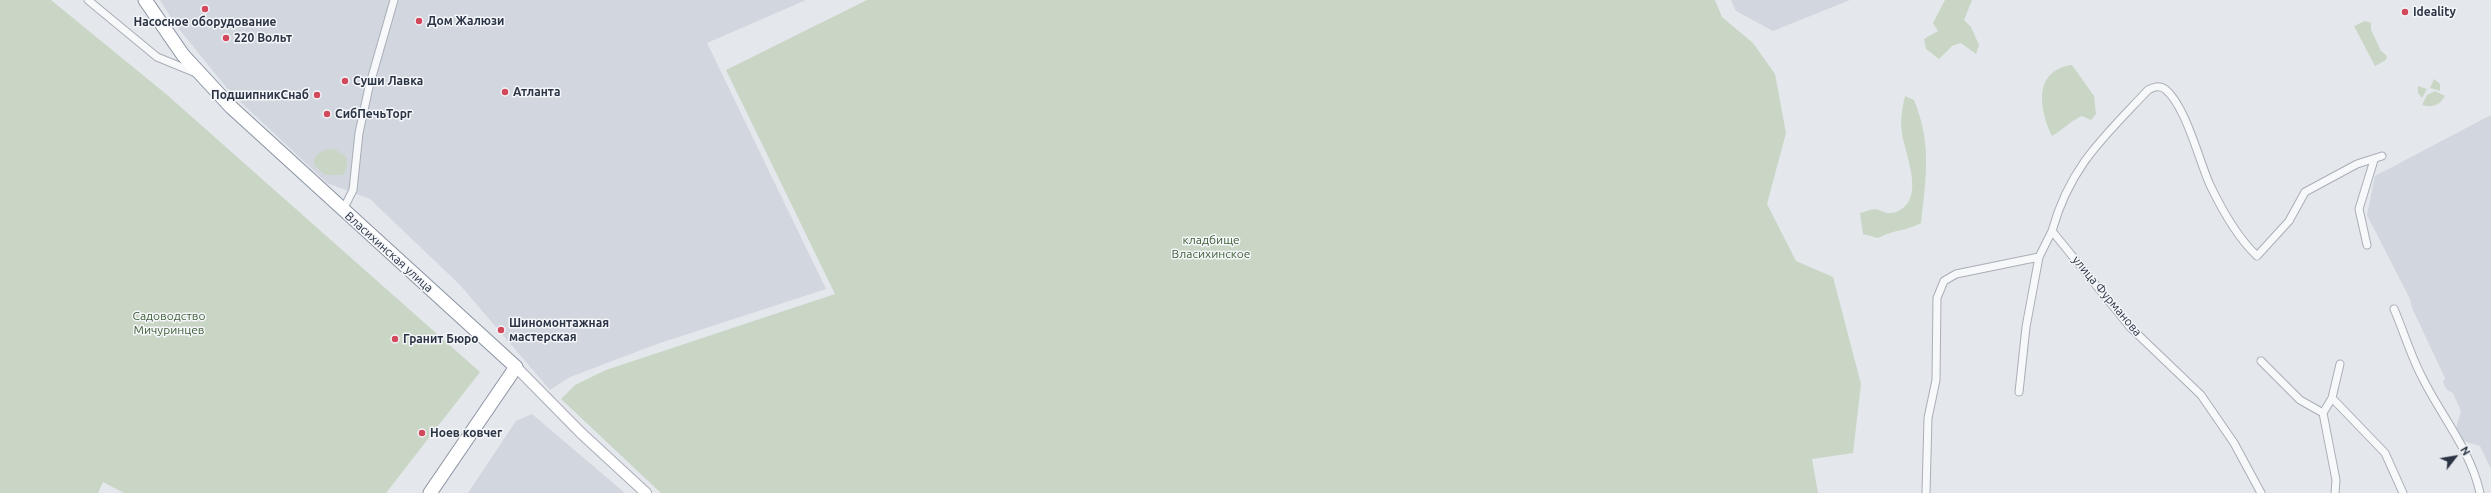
<!DOCTYPE html>
<meta charset="utf-8">
<style>
body{margin:0}
#map{position:relative;width:2491px;height:493px;overflow:hidden;background:#e4e7ec;font-family:Ubuntu,sans-serif}
canvas{display:block}
.north{position:absolute;left:2435px;top:437px;width:40px;height:40px;-webkit-text-stroke:3px #f4f6f9;paint-order:stroke;rotate:59deg;font-size:11px;font-weight:700;line-height:16px;text-align:center;color:#2b3445}
.north::after{content:'';display:block;margin:auto;width:14px;height:18px;background:#2b3445;clip-path:polygon(50% 0,100% 100%,50% 72%,0 100%)}
</style>
<div id="map">
<canvas width="2491" height="493"></canvas>
<div class="north">N</div>
</div>
<script>
const ctx = document.querySelector('canvas').getContext('2d');
ctx.lineJoin = 'round';
function paint(path, color) { ctx.fillStyle = color; ctx.fill(path, 'evenodd'); }
function strokePath(path, color, width, dash) { ctx.strokeStyle = color; ctx.lineWidth = width; ctx.lineCap = dash ? 'butt' : 'round'; ctx.setLineDash(dash || []); ctx.stroke(path); }
function write(font, color, halo, rows, align = 'center') {
  ctx.font = font + ' Ubuntu,sans-serif'; ctx.lineWidth = 3; ctx.setLineDash([]); ctx.textBaseline = 'middle'; ctx.strokeStyle = halo; ctx.fillStyle = color; for (const [text, x, y, turn = 0] of rows) {
    ctx.save(); ctx.translate(x, y); ctx.rotate((+turn || 0) * Math.PI / 180); ctx.textAlign = isNaN(turn) ? turn : align; if (halo) ctx.strokeText(text, 0, 0); ctx.fillText(text, 0, 0); ctx.restore();
  }
}
paint(new Path2D(`
 M160,0H806L707,43L826,289L657,344L570,377L550,390L460,285L370,199L327,183L230,92L175,24Z
 M1731,0H1850L1773,31L1736,11Z
 M2491,115V469L2480,446L2463,441L2456,428L2461,411L2453,393L2447,390L2443,382L2445,378L2412,308L2410,299L2367,215L2375,176Z
 M532,414L625,493H468L516,421Z`), '#d2d6de');
paint(new Path2D(`
 M0,0H51L166,94L480,372L386,493H124L103,482L98,493H0Z
 M867,0H1715L1722,17L1753,43L1775,74L1786,133L1767,204L1796,261L1833,277L1861,384L1853,453L1812,459L1818,493H661L561,399L575,385L606,370L835,294L726,70Z
 M1945,0H1972L1964,20L1971,27L1979,45L1976,54L1961,43L1952,46L1939,59L1926,49L1924,39L1938,31L1933,23Z
 M2365,21L2371,23V30L2381,51L2387,56L2386,60L2375,66L2354,26Z
 M2072,65L2094,96L2096,114L2091,120L2082,116C2070,121 2063,130 2052,136C2039,109 2033,70 2072,65Z
 M2434,79L2440,84V91L2430,88Z
 M2418,86L2427,89L2422,98L2418,93Z
 M2435,91L2445,96C2440,105 2432,108 2422,105L2427,95Z
 M1905,96L1914,100C1932,144 1926,178 1921,223C1907,231 1892,230 1878,238L1863,234L1860,213C1865,212 1871,209 1875,209C1883,211 1888,215 1896,212C1927,200 1905,155 1902,133C1900,120 1902,109 1905,96Z
 M328,149L336,150L347,158L346,171L342,175H325L314,165C313,156 319,152 328,149Z`), '#c9d6c5');
const street = new Path2D(`
 M88,0L157,57L196,73
 M343,210L353,190L359,133L369,87L394,0
 M2052,231C2070,166 2104,137 2148,90C2154,87 2159,85 2165,89C2186,106 2199,161 2210,185C2222,210 2237,237 2257,256L2289,221L2305,192L2357,164L2382,156
 M2367,245L2359,209L2374,160
 M2394,309C2404,332 2411,357 2423,379C2442,417 2471,451 2480,493
 M2261,361L2300,400L2323,413
 M2340,364L2332,398L2385,453L2403,493
 M2019,392L2026,327L2039,257L2052,231L2130,327L2201,395L2234,443L2261,493
 M2332,398L2323,413L2336,480L2335,493
 M1926,493L1928,418L1936,380L1937,298L1944,281L1956,274L2039,257`);
const secondary = new Path2D(`
 M516,367L581,433L646,493`);
const highway = new Path2D(`
 M145,0L183,55L231,107L516,367L430,493`);
strokePath(street, '#a9aeb7', 9);
strokePath(secondary, '#a9aeb7', 12);
strokePath(highway, '#8b94a3', 15);
strokePath(street, '#f7f8fa', 7);
strokePath(secondary, '#fff', 10);
strokePath(highway, '#fff', 13);
for (const [x, y, r, color] of [
 [205,9,4,"#d1495b"],
 [2405,12,4,"#d1495b"],
 [419,21,4,"#d1495b"],
 [226,38,4,"#d1495b"],
 [345,81,4,"#d1495b"],
 [505,92,4,"#d1495b"],
 [317,95,4,"#d1495b"],
 [327,114,4,"#d1495b"],
 [501,330,4,"#d1495b"],
 [395,339,4,"#d1495b"],
 [422,433,4,"#d1495b"]
]) { const dot = new Path2D(); dot.arc(x, y, r, 0, 2 * Math.PI); ctx.fillStyle = color; ctx.fill(dot); strokePath(dot, '#f4f6f9', 1.5); }
write('bold 12px', '#2b3445', '#f4f6f9', [
 ["Ideality",2413,12],
 ["Дом Жалюзи",427,21],
 ["Насосное оборудование",205,22,"center"],
 ["220 Вольт",234,38],
 ["Суши Лавка",353,81],
 ["Атланта",513,92],
 ["ПодшипникСнаб",309,95,"right"],
 ["СибПечьТорг",335,114],
 ["Шиномонтажная",509,323],
 ["мастерская",509,337],
 ["Гранит Бюро",403,339],
 ["Ноев ковчег",430,433]
], 'left');
write('12px', '#3f6138', '#f4f6f9', [
 ["кладбище",1211,240],
 ["Власихинское",1211,254],
 ["Садоводство",169,316],
 ["Мичуринцев",169,330]
]);
write('12px', '#2b3445', '#f4f6f9', [
 ["Власихинская улица",389,252,42],
 ["улица Фурманова",2107,296,50]
]);
</script>
